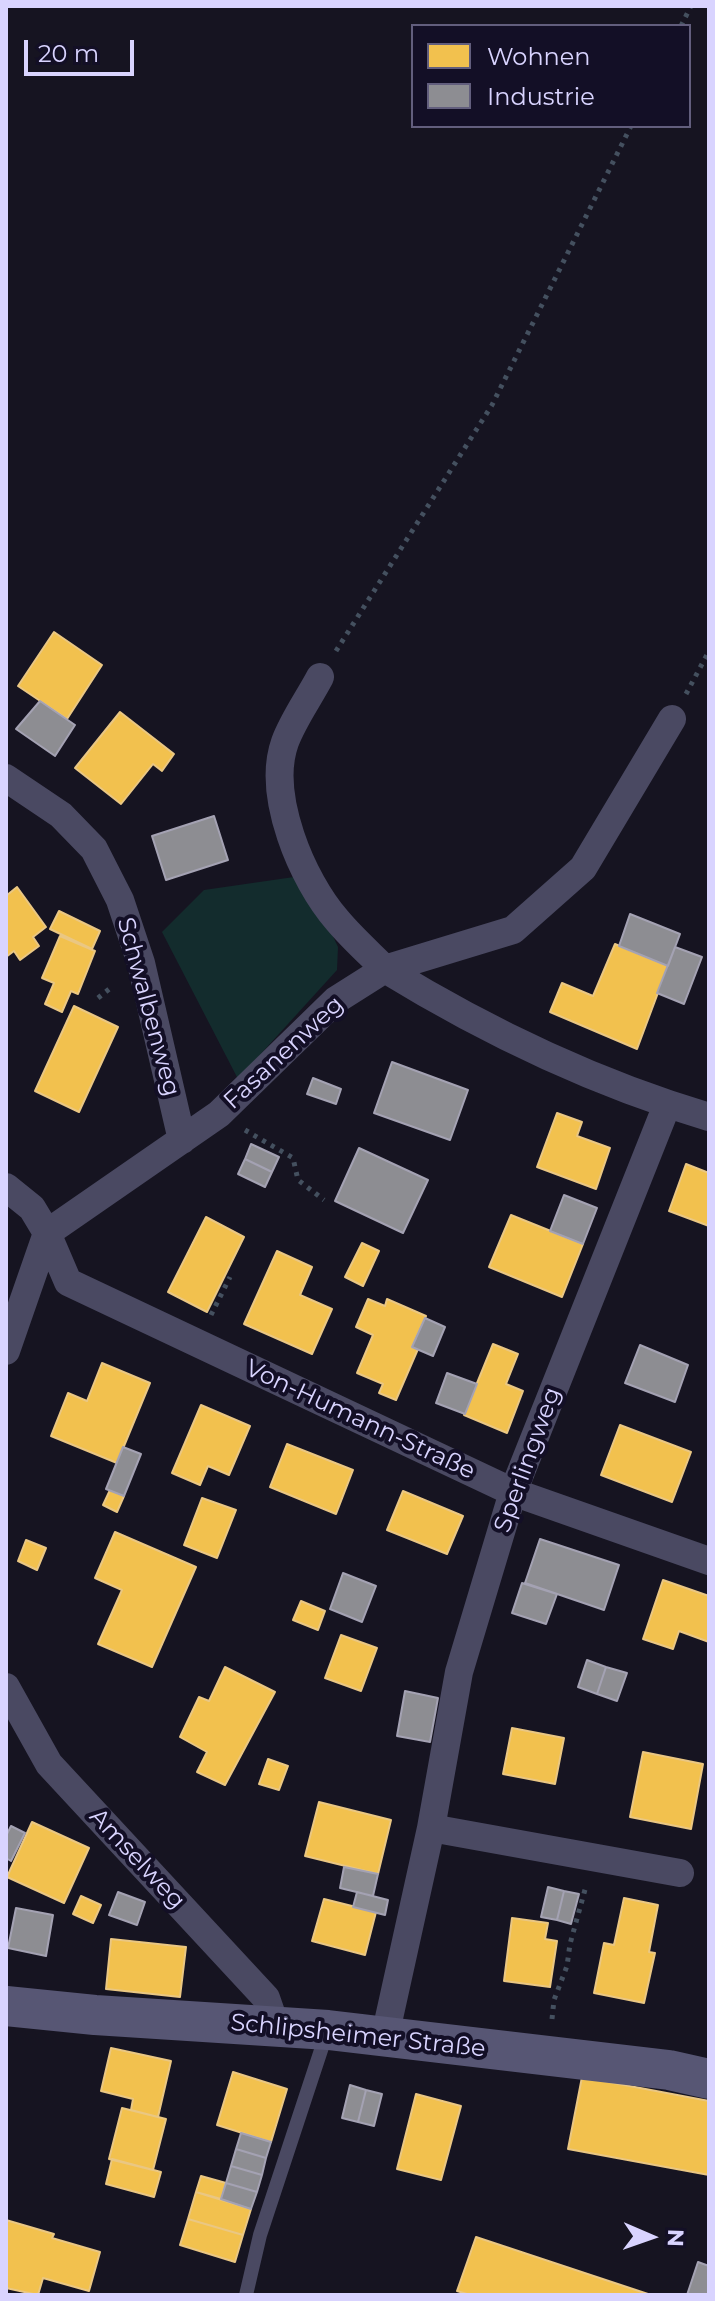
<!DOCTYPE html>
<meta charset="utf-8">
<style>
body{margin:0}
#map{position:relative;width:715px;height:2301px;overflow:hidden;background:#161421;font-family:Montserrat,sans-serif}
canvas{display:block}
.frame{position:absolute;inset:0;border:8px solid #d9d4ff;pointer-events:none}
.legend{position:absolute;left:411px;top:24px;width:280px;height:104px;box-sizing:border-box;background:#130f26;border:2px solid #625e7d;margin:0;padding:10px 14px;list-style:none;font-size:24px;color:#d9d4ff}
.legend li{display:flex;align-items:center;gap:16px;height:40px}
.legend b{width:40px;border:2px solid #625e7d}
.north{position:absolute;left:611px;top:2197px;width:80px;height:80px;-webkit-text-stroke:6px #130f26;paint-order:stroke;rotate:92deg;font-size:22px;font-weight:700;line-height:32px;text-align:center;color:#d9d4ff}
.north::after{content:'';display:block;margin:auto;width:28px;height:36px;background:#d9d4ff;clip-path:polygon(50% 0,100% 100%,50% 72%,0 100%)}
.scale{position:absolute;left:24px;top:40px;width:110px;height:36px;box-sizing:border-box;border:4px solid #d9d4ff;border-top:0;padding-left:10px;font-size:24px;line-height:28px;white-space:nowrap;color:#d9d4ff;-webkit-text-stroke:6px #130f26;paint-order:stroke}
</style>
<div id="map">
<canvas width="715" height="2301"></canvas>
<div class="frame"></div>
<ul class="legend">
<li><b style="height:22px;background:#f2c14e"></b>Wohnen</li>
<li><b style="height:22px;background:#8d8d92"></b>Industrie</li>
</ul>
<div class="north">N</div>
<div class="scale">20 m</div>
</div>
<script>
const ctx = document.querySelector('canvas').getContext('2d');
ctx.lineJoin = 'round';
function paint(path, color) { ctx.fillStyle = color; ctx.fill(path, 'evenodd'); }
function strokePath(path, color, width, dash) { ctx.strokeStyle = color; ctx.lineWidth = width; ctx.lineCap = dash ? 'butt' : 'round'; ctx.setLineDash(dash || []); ctx.stroke(path); }
function write(font, color, halo, rows, align = 'center') {
  ctx.font = font + ' Montserrat,sans-serif'; ctx.lineWidth = 8; ctx.setLineDash([]); ctx.textBaseline = 'middle'; ctx.strokeStyle = halo; ctx.fillStyle = color; for (const [text, x, y, turn = 0] of rows) {
    ctx.save(); ctx.translate(x, y); ctx.rotate((+turn || 0) * Math.PI / 180); ctx.textAlign = isNaN(turn) ? turn : align; if (halo) ctx.strokeText(text, 0, 0); ctx.fillText(text, 0, 0); ctx.restore();
  }
}
paint(new Path2D(`
 M294,877L328,926L338,947L337,970L238,1079L162,932L204,890Z`), '#132c2d');
const homes = new Path2D(`
 M54,632L102,665L67,719L18,686Z
 M120,712L174,754L162,771L153,764L121,804L75,768Z
 M17,887L46,927L33,937L39,946L20,960L14,951L6,957V896Z
 M59,911L100,931L92,949L50,929Z
 M60,936L95,951L78,994L71,991L62,1012L45,1004L54,983L42,978Z
 M615,944L668,966L637,1049L550,1012L562,983L593,996Z
 M74,1006L118,1027L79,1112L35,1091Z
 M557,1113L582,1122L577,1136L610,1148L596,1189L537,1167Z
 M686,1164L709,1173V1226L669,1211Z
 M511,1215L583,1244L562,1297L489,1267Z
 M206,1217L244,1237L207,1312L168,1292Z
 M362,1243L379,1251L363,1286L345,1277Z
 M277,1251L312,1267L300,1295L332,1309L312,1354L244,1324Z
 M368,1299L385,1306L387,1299L426,1316L412,1347L418,1349L396,1400L379,1393L383,1384L357,1373L373,1335L356,1327Z
 M493,1344L518,1354L506,1384L523,1391L507,1433L464,1415Z
 M102,1363L150,1383L117,1463L51,1436L68,1393L87,1401Z
 M201,1405L250,1426L229,1475L208,1466L200,1485L172,1473Z
 M620,1425L691,1452L672,1502L601,1475Z
 M287,1444L353,1470L336,1514L270,1487Z
 M110,1490L124,1496L117,1512L103,1505Z
 M403,1491L463,1516L447,1554L387,1530Z
 M202,1498L236,1510L217,1558L184,1545Z
 M115,1532L196,1567L152,1667L98,1644L122,1590L95,1578Z
 M26,1540L46,1548L37,1570L18,1561Z
 M663,1580L709,1596V1642L679,1631L673,1649L643,1639Z
 M301,1601L325,1611L318,1630L293,1620Z
 M341,1635L377,1648L361,1691L325,1678Z
 M225,1667L275,1692L225,1785L197,1772L207,1752L180,1737L199,1697L209,1701Z
 M512,1728L564,1738L555,1784L503,1774Z
 M643,1752L703,1764L691,1829L630,1817Z
 M268,1759L288,1766L279,1790L259,1784Z
 M319,1802L391,1820L378,1874L305,1856Z
 M32,1822L89,1848L64,1903L7,1877Z
 M81,1896L101,1905L93,1923L73,1914Z
 M624,1898L658,1905L649,1952L655,1953L644,2003L594,1993L604,1943L614,1945Z
 M324,1899L376,1912L365,1955L312,1941Z
 M512,1918L548,1923L545,1939L557,1941L550,1987L504,1981Z
 M111,1939L186,1947L180,1997L106,1989Z
 M111,2048L171,2061L158,2117L131,2110L133,2099L101,2091Z
 M233,2072L287,2089L271,2142L217,2125Z
 M582,2077L709,2101V2175L568,2149Z
 M416,2094L461,2106L441,2180L397,2169Z
 M122,2108L166,2119L153,2170L109,2159Z
 M112,2159L161,2172L154,2197L106,2184Z
 M201,2176L226,2183L221,2199L196,2192Z
 M196,2192L251,2209L243,2235L188,2219Z
 M188,2219L243,2235L235,2262L180,2245Z
 M6,2220L54,2234L52,2238L100,2252L89,2291L43,2278L38,2295L6,2288Z
 M476,2237L651,2295H470L457,2291Z`);
paint(homes, '#f2c14e');
strokePath(homes, '#eac783', 2);
const industry = new Path2D(`
 M40,701L75,725L55,756L16,729Z
 M214,816L228,860L166,880L152,836Z
 M630,914L680,934L668,966L619,946Z
 M675,947L702,957L684,1004L657,993Z
 M392,1062L468,1090L450,1140L374,1113Z
 M313,1078L341,1089L336,1104L307,1094Z
 M251,1144L279,1157L272,1172L245,1159Z
 M359,1148L428,1180L403,1233L335,1201Z
 M245,1159L272,1172L265,1187L238,1174Z
 M564,1195L597,1208L583,1244L550,1231Z
 M425,1318L445,1327L433,1356L412,1347Z
 M640,1345L688,1365L675,1402L625,1383Z
 M447,1373L477,1384L465,1414L436,1403Z
 M123,1447L141,1454L124,1496L106,1489Z
 M540,1539L619,1565L604,1610L525,1583Z
 M343,1573L376,1586L362,1622L330,1609Z
 M522,1583L557,1594L546,1624L512,1613Z
 M587,1660L606,1667L597,1694L578,1687Z
 M606,1667L627,1673L617,1701L597,1694Z
 M405,1691L438,1698L430,1742L397,1736Z
 M11,1826L25,1833L11,1861L6,1858V1836Z
 M344,1867L378,1874L373,1896L340,1888Z
 M548,1887L564,1891L557,1920L541,1917Z
 M564,1891L579,1894L571,1924L557,1920Z
 M118,1892L145,1902L137,1925L109,1915Z
 M357,1892L388,1900L385,1915L353,1907Z
 M16,1908L53,1915L46,1956L8,1948Z
 M350,2085L366,2090L358,2122L342,2118Z
 M366,2090L382,2094L374,2126L358,2122Z
 M241,2133L271,2142L266,2158L236,2149Z
 M236,2149L266,2158L262,2175L231,2166Z
 M231,2166L262,2175L257,2192L226,2183Z
 M226,2183L257,2192L251,2209L221,2199Z
 M698,2262L709,2266V2295H687Z`);
paint(industry, '#8d8d92');
strokePath(industry, '#a4a2b3', 2);
strokePath(new Path2D(`
 M681,26L691,6
 M336,651L492,405L631,126
 M686,694L709,651
 M98,998L113,986
 M245,1130L293,1158L298,1180L324,1200
 M211,1315L230,1277
 M552,2019L554,2000L567,1966L570,1944L586,1886`), '#44505f', 5, [4, 6]);
strokePath(new Path2D(`
 M246,2295L260,2235L327,2032`), '#4a4962', 14);
strokePath(new Path2D(`
 M320,677C309,698 293,720 285,742C266,795 302,880 337,920C352,938 369,953 385,969L513,930L583,868L672,719
 M6,778L61,815L94,849L120,900L141,963L182,1140
 M709,1117C595,1083 486,1031 385,969L336,1000L219,1114L47,1233L68,1282L513,1492L709,1561
 M6,1187L32,1208L47,1233L6,1351
 M6,1687L49,1764L266,1998L275,2024
 M431,1828L680,1873
 M385,2036L431,1828L459,1672L513,1492L667,1105`), '#4a4962', 28);
strokePath(new Path2D(`
 M6,2006L95,2015L328,2030L669,2070L709,2079`), '#575674', 40);
write('24px', '#d9d4ff', '#130f26', [
 ["Schwalbenweg",148,1007,75],
 ["Fasanenweg",284,1053,-43],
 ["Von-Humann-Straße",360,1420,25],
 ["Sperlingweg",528,1460,-70],
 ["Amselweg",137,1859,47],
 ["Schlipsheimer Straße",358,2036,6]
]);
</script>
